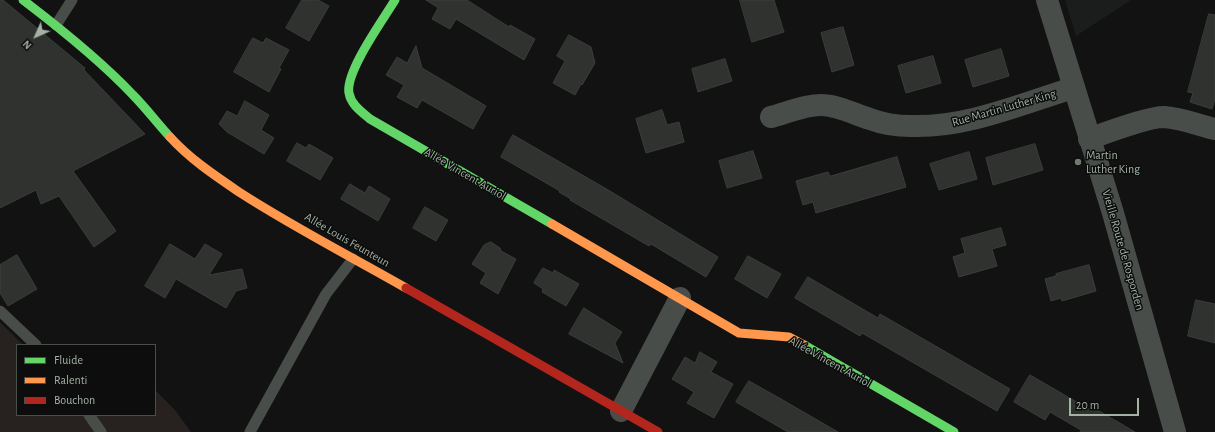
<!DOCTYPE html>
<meta charset="utf-8">
<style>
body{margin:0}
#map{position:relative;width:1215px;height:432px;overflow:hidden;background:#111211;font-family:"Alegreya Sans",sans-serif}
canvas{display:block}
.legend{position:absolute;left:16px;top:344px;width:140px;height:72px;box-sizing:border-box;background:#0c0d0c;border:1px solid #484f49;margin:0;padding:5px 7px;list-style:none;font-size:12px;color:#a3b2a5}
.legend li{display:flex;align-items:center;gap:8px;height:20px}
.legend b{width:20px;border:1px solid #484f49}
.north{position:absolute;left:16px;top:16px;width:40px;height:40px;-webkit-text-stroke:3px #0c0d0c;paint-order:stroke;rotate:225deg;font-size:11px;font-weight:700;line-height:16px;text-align:center;color:#a3b2a5}
.north::after{content:'';display:block;margin:auto;width:14px;height:18px;background:#a3b2a5;clip-path:polygon(50% 0,100% 100%,50% 72%,0 100%)}
.scale{position:absolute;left:1069px;top:398px;width:70px;height:18px;box-sizing:border-box;border:2px solid #a3b2a5;border-top:0;padding-left:5px;font-size:12px;line-height:14px;white-space:nowrap;color:#a3b2a5;-webkit-text-stroke:3px #0c0d0c;paint-order:stroke}
</style>
<div id="map">
<canvas width="1215" height="432"></canvas>
<ul class="legend">
<li><b style="height:5px;background:#63d668"></b>Fluide</li>
<li><b style="height:5px;background:#ff974d"></b>Ralenti</li>
<li><b style="height:5px;background:#b3261e"></b>Bouchon</li>
</ul>
<div class="north">N</div>
<div class="scale">20 m</div>
</div>
<script>
const ctx = document.querySelector('canvas').getContext('2d');
ctx.lineJoin = 'round';
function paint(path, color) { ctx.fillStyle = color; ctx.fill(path, 'evenodd'); }
function strokePath(path, color, width, dash) { ctx.strokeStyle = color; ctx.lineWidth = width; ctx.lineCap = dash ? 'butt' : 'round'; ctx.setLineDash(dash || []); ctx.stroke(path); }
function write(font, color, halo, rows, align = 'center') {
  ctx.font = font + ' "Alegreya Sans",sans-serif'; ctx.lineWidth = 3; ctx.setLineDash([]); ctx.textBaseline = 'middle'; ctx.strokeStyle = halo; ctx.fillStyle = color; for (const [text, x, y, turn = 0] of rows) {
    ctx.save(); ctx.translate(x, y); ctx.rotate((+turn || 0) * Math.PI / 180); ctx.textAlign = isNaN(turn) ? turn : align; if (halo) ctx.strokeText(text, 0, 0); ctx.fillText(text, 0, 0); ctx.restore();
  }
}
paint(new Path2D(`
 M1065,0H1131L1076,36Z`), '#1b1d1c');
paint(new Path2D(`
 M0,322L23,345H17V415H155V390L175,410L191,432H0Z`), '#27221f');
const building = new Path2D(`
 M0,0H3L85,68L84,70L145,134L73,171L116,231L94,247L59,196L41,204L36,190L0,208Z
 M302,0H318L329,6L309,41L286,28Z
 M426,0H467L509,27L510,25L535,39L524,60L456,19L450,29L432,19L438,8Z
 M740,0H774L784,32L752,42Z
 M1209,14L1215,15V99L1212,109L1190,102L1193,93L1188,92Z
 M843,27L854,65L832,72L821,33Z
 M569,35L591,47L595,63L582,85L581,84L575,95L553,83L565,61L557,56Z
 M253,38L263,43L266,38L289,50L279,68L281,69L269,92L234,72Z
 M416,46L422,68L486,106L473,129L422,100L417,108L397,97L404,85L386,75L397,57L407,63Z
 M1001,49L1009,76L973,87L965,60Z
 M933,56L941,83L906,93L898,66Z
 M725,59L732,81L698,92L692,69Z
 M245,101L269,115L261,130L274,138L264,154L227,132L219,124L227,111L237,116Z
 M662,110L667,125L679,122L684,142L646,153L636,119Z
 M513,135L610,191L718,257L706,277L651,244L649,246L570,200L571,199L559,192L560,191L501,157Z
 M297,143L306,148L309,144L333,158L320,180L287,161Z
 M1035,144L1043,170L993,185L986,158Z
 M753,151L762,178L727,188L719,161Z
 M969,152L977,179L939,190L930,164Z
 M897,157L906,187L816,213L813,202L803,205L796,181L828,172L830,176Z
 M350,184L365,193L369,186L390,199L378,221L341,199Z
 M425,207L448,220L436,241L413,228Z
 M1001,228L1006,245L992,249L997,266L959,277L953,257L965,253L961,239Z
 M491,242L500,248L501,251L516,259L498,294L480,283L486,273L472,264L484,245Z
 M170,244L195,259L205,244L222,254L209,275L242,269L247,288L236,291L226,308L176,279L165,298L145,286Z
 M17,255L37,289L8,306L0,293V265Z
 M748,256L781,274L767,298L735,279Z
 M1089,265L1096,291L1062,301L1061,298L1051,301L1045,279L1056,276V274Z
 M543,268L553,273L554,270L579,284L566,306L542,292L543,289L534,283Z
 M808,277L878,318L880,314L1010,389L997,411L862,333L860,336L795,298Z
 M1196,300L1215,304V343L1188,336Z
 M584,308L622,332L615,343L623,363L569,334Z
 M700,352L717,362L711,372L733,384L714,418L687,403L694,392L672,379L685,357L695,363Z
 M1030,375L1092,411L1094,408L1135,432H1080L1081,430L1050,412L1045,420L1014,402Z
 M749,381L781,399L838,432H788L736,402Z`);
paint(building, '#303230');
strokePath(building, '#3a3e3b', 1);
strokePath(new Path2D(`
 M56,25L72,0
 M0,311L36,345
 M89,415L101,432
 M250,432L326,294L353,259`), '#494d4a', 11);
strokePath(new Path2D(`
 M1047,0L1113,213L1175,432
 M771,117C786,113 804,105 821,105C837,105 854,114 870,119C883,124 897,126 911,126C966,128 1021,104 1073,88
 M1089,139C1105,133 1148,117 1164,117C1181,118 1198,125 1215,129
 M621,411L680,298`), '#494d4a', 22);
strokePath(new Path2D(`
 M23,0C61,29 100,60 133,95C146,108 157,123 170,137
 M395,0C383,20 345,72 349,93C351,105 362,112 370,119L552,224
 M804,345L954,432`), '#63d668', 9);
strokePath(new Path2D(`
 M170,137C190,159 214,175 239,192C293,227 350,256 406,288
 M552,224L739,333L789,337L804,345`), '#ff974d', 9);
strokePath(new Path2D(`
 M406,288L658,432`), '#b3261e', 9);
for (const [x, y, r, color] of [
 [1078,162,4,"#707a71"]
]) { const dot = new Path2D(); dot.arc(x, y, r, 0, 2 * Math.PI); ctx.fillStyle = color; ctx.fill(dot); strokePath(dot, '#0c0d0c', 1.5); }
write('12px', '#a3b2a5', '#0c0d0c', [
 ["Rue Martin Luther King",1004,108,-16],
 ["Allée Vincent Auriol",465,174,30],
 ["Allée Louis Feunteun",347,240,30],
 ["Vieille Route de Rosporden",1123,250,74],
 ["Allée Vincent Auriol",830,362,29]
]);
write('12px', '#a3b2a5', '#0c0d0c', [
 ["Martin",1086,155],
 ["Luther King",1086,169]
], 'left');
</script>
